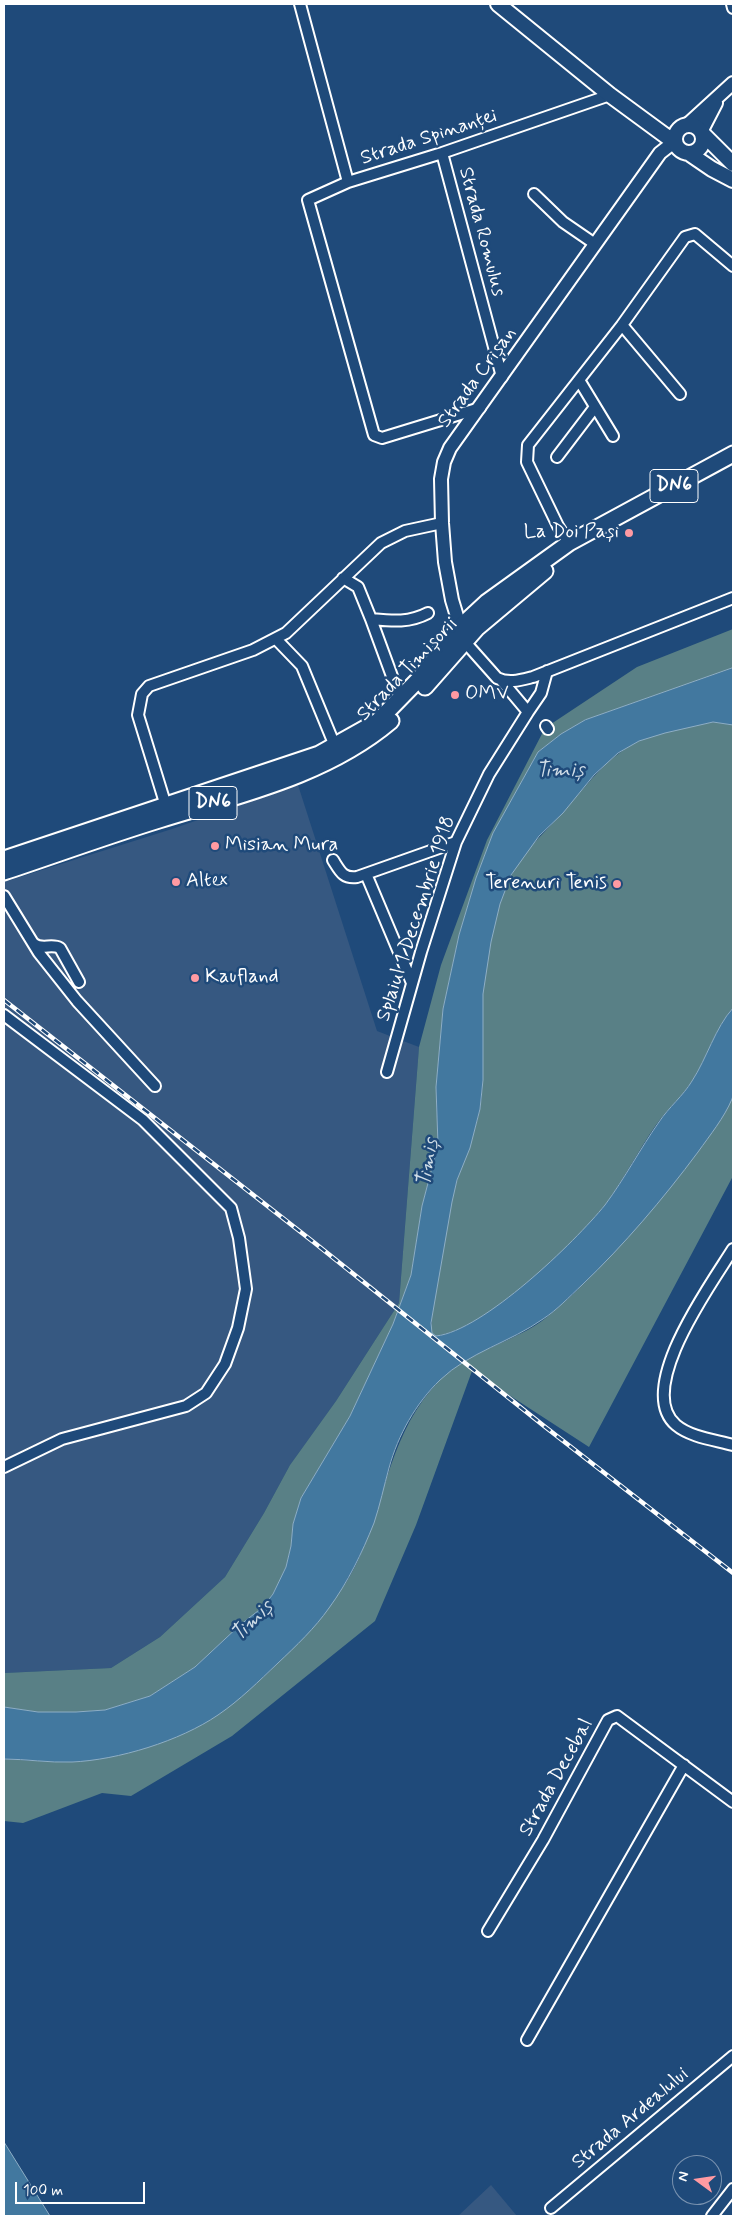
<!DOCTYPE html>
<meta charset="utf-8">
<style>
body{margin:0}
#map{position:relative;width:737px;height:2220px;overflow:hidden;background:#1f4a7a;font-family:Mynerve,sans-serif}
canvas{display:block}
.frame{position:absolute;inset:0;border:5px solid #fff;pointer-events:none}
.north{position:absolute;left:672px;top:2155px;width:50px;height:50px;box-sizing:border-box;background:#1f4a7a;border:1px solid #7992af;border-radius:50%;rotate:284deg;font-size:14px;font-weight:700;line-height:20px;text-align:center;color:#fff}
.north::after{content:'';display:block;margin:auto;width:18px;height:22px;background:#ff9aa2;clip-path:polygon(50% 0,100% 100%,50% 72%,0 100%)}
.scale{position:absolute;left:15px;top:2182px;width:130px;height:22px;box-sizing:border-box;border:2px solid #fff;border-top:0;padding-left:6px;font-size:15px;line-height:18px;white-space:nowrap;color:#fff;-webkit-text-stroke:4px #1f4a7a;paint-order:stroke}
</style>
<div id="map">
<canvas width="737" height="2220"></canvas>
<div class="frame"></div>
<div class="north">N</div>
<div class="scale">100 m</div>
</div>
<script>
const ctx = document.querySelector('canvas').getContext('2d');
ctx.lineJoin = 'round';
function paint(path, color) { ctx.fillStyle = color; ctx.fill(path, 'evenodd'); }
function strokePath(path, color, width, dash) { ctx.strokeStyle = color; ctx.lineWidth = width; ctx.lineCap = dash ? 'butt' : 'round'; ctx.setLineDash(dash || []); ctx.stroke(path); }
function write(font, color, halo, rows, align = 'center') {
  ctx.font = font + ' Mynerve,sans-serif'; ctx.lineWidth = 5; ctx.setLineDash([]); ctx.textBaseline = 'middle'; ctx.strokeStyle = halo; ctx.fillStyle = color; for (const [text, x, y, turn = 0] of rows) {
    ctx.save(); ctx.translate(x, y); ctx.rotate((+turn || 0) * Math.PI / 180); ctx.textAlign = isNaN(turn) ? turn : align; if (halo) ctx.strokeText(text, 0, 0); ctx.fillText(text, 0, 0); ctx.restore();
  }
}
paint(new Path2D(`
 M298,785L377,1031L419,1047L399,1303L336,1401L290,1465L264,1513L225,1577L160,1637L111,1668L4,1673V882L172,829Z
 M491,2185L517,2216H458Z`), '#365881');
paint(new Path2D(`
 M733,629V668L585,720L561,734L538,752L493,833L476,878L459,935L443,1009L436,1087L438,1145L422,1206L411,1275L393,1324L350,1416L301,1498L293,1524L291,1546L286,1567L273,1594L263,1607L240,1625L195,1667L150,1696L105,1710L76,1712H38L4,1707V1673L111,1668L160,1637L225,1577L264,1513L290,1465L336,1401L399,1303L419,1047L441,965L487,840L545,728L637,667Z
 M713,722L733,725V1008C715,1028 707,1058 692,1081C682,1097 667,1109 656,1125C638,1151 624,1179 605,1205C573,1245 487,1329 436,1336L432,1333L431,1329C435,1284 444,1224 457,1181C464,1157 475,1134 480,1109C487,1070 478,1031 483,992C489,946 495,895 523,856C538,837 556,821 571,803C592,779 608,757 637,742C660,731 689,727 713,722Z
 M733,1096V1176L589,1447L472,1371L416,1525L375,1621L232,1736L131,1796L102,1793L23,1823L4,1821V1759C26,1760 50,1762 72,1762C88,1761 104,1757 119,1754C198,1735 244,1701 298,1642C322,1616 346,1589 360,1556C386,1495 391,1431 439,1381C468,1350 515,1343 547,1317C583,1288 613,1253 643,1219C676,1181 709,1141 733,1096Z`), '#598086');
const water = new Path2D(`
 M733,668V725L713,722L665,733L639,741L618,753L594,775L563,813L539,836L511,875L500,904L491,942L483,994V1080L480,1109L470,1148L457,1180L452,1202L431,1323L432,1333L436,1336C483,1331 575,1242 605,1205C625,1178 640,1149 659,1122C669,1107 683,1096 692,1081C707,1058 715,1028 733,1008C733,1026 737,1086 732,1099C724,1118 710,1135 698,1152C663,1199 624,1245 582,1285C569,1297 557,1310 543,1319C511,1342 469,1352 440,1380C416,1403 398,1435 389,1468C384,1486 380,1505 374,1523C362,1553 348,1582 329,1608C315,1628 296,1646 278,1663C259,1681 240,1700 218,1715C180,1741 118,1760 72,1762C49,1763 26,1759 4,1759V1707L38,1712H76L105,1710L150,1696L195,1667L240,1625L263,1607L273,1594L286,1567L291,1546L293,1524L301,1498L350,1416L393,1324L411,1275L422,1206L438,1145L436,1087L443,1009L459,935L476,878L493,833L538,752L561,734L585,720Z
 M4,2142L50,2216H4Z`);
paint(water, '#42789f');
strokePath(water, '#8eaec5', 1);
const minor = new Path2D(`
 M300,4L348,182
 M732,4L733,8
 M442,153L502,377
 M534,194L563,222L595,244
 M622,325L680,394
 M579,380L613,436
 M480,408L382,438L374,435L308,200L348,182L442,153L610,95
 M557,457L595,407
 M569,543L558,526L527,462L528,445L622,325L685,237L695,234L733,266
 M343,578L358,587L371,619C392,621 409,623 428,613
 M371,619L400,698
 M276,639L302,666L335,746
 M465,642L497,678C509,684 521,680 533,677L733,598
 M528,712L541,693L547,671
 M546,726L548,729
 M166,806L138,715L142,694L149,686L253,650L286,633L381,543L405,531L442,523
 M333,860C340,871 343,879 357,877L456,842
 M366,874L412,983
 M4,896L39,953L77,1001L155,1086
 M33,943C41,951 51,943 60,948L79,982
 M4,1015L143,1120L231,1208L239,1238L246,1289L238,1328L225,1364L206,1393L186,1406L62,1439L4,1467
 M387,1072L421,952L456,842L489,774L528,712L502,681
 M733,1249C712,1283 634,1389 676,1425C690,1437 715,1440 733,1445
 M488,1931L543,1840L608,1720L617,1716L733,1802
 M527,2040L684,1765
 M551,2208L733,2056
 M712,2216L733,2189`);
const tertiary = new Path2D(`
 M687,125L733,83
 M701,132L716,103
 M463,636L452,600L445,562L442,523L441,479L444,462L450,448L660,153L674,142`);
const secondary = new Path2D(`
 M498,4L610,95L674,142
 M675 139a14 14 0 1 1 28 0a14 14 0 1 1-28 0Z
 M702,133L733,164
 M690,154L712,169L733,180`);
const primary = new Path2D(`
 M425,687L477,628L545,571
 M4,859L319,754L378,721L419,679L459,628L487,602L569,543L733,454
 M4,872C55,855 107,836 159,820C239,795 326,776 391,721`);
strokePath(minor, '#fff', 14);
strokePath(tertiary, '#fff', 16);
strokePath(secondary, '#fff', 18);
strokePath(primary, '#fff', 19);
strokePath(minor, '#1f4a7a', 10);
strokePath(tertiary, '#1f4a7a', 12);
strokePath(secondary, '#1f4a7a', 14);
strokePath(primary, '#1f4a7a', 15);
const rail = new Path2D(`
 M4,1000L316,1244L544,1426L733,1573`);
strokePath(rail, '#fff', 4.5);
strokePath(rail, '#1f4a7a', 2.5, [8]);
for (const [x, y, r, color] of [
 [629,533,5,"#ff9aa2"],
 [455,695,5,"#ff9aa2"],
 [215,846,5,"#ff9aa2"],
 [176,882,5,"#ff9aa2"],
 [617,884,5,"#ff9aa2"],
 [195,978,5,"#ff9aa2"]
]) { const dot = new Path2D(); dot.arc(x, y, r, 0, 2 * Math.PI); ctx.fillStyle = color; ctx.fill(dot); strokePath(dot, '#1f4a7a', 2); }
for (const [x, y, w] of [
 [674,486,48],
 [213,803,48]
]) { const box = new Path2D(); box.roundRect(x - w / 2, y - 16.5, w, 33, 4); ctx.fillStyle = '#1f4a7a'; ctx.fill(box); strokePath(box, '#fff', 1); }
write('bold 19px', '#fff', null, [
 ["DN6",674,486],
 ["DN6",213,803]
]);
write('20px', '#fff', '#1f4a7a', [
 ["Strada Spinanței",429,138,-18],
 ["Strada Romulus",481,232,75],
 ["Strada Crișan",478,378,-54],
 ["Strada Timișorii",408,670,-46],
 ["Splaiul 1 Decembrie 1918",417,919,-72],
 ["Strada Decebal",557,1778,-61],
 ["Strada Ardealului",631,2119,-40]
]);
write('20px', '#fff', '#1f4a7a', [
 ["La Doi Pași",619,533,"right"],
 ["OMV",465,695],
 ["Misian Mura",225,846],
 ["Altex",186,882],
 ["Terenuri Tenis",607,884,"right"],
 ["Kaufland",205,978]
], 'left');
write('italic 21px', '#d0dde7', '#1f4a7a', [
 ["Timiș",560,772],
 ["Timiș",429,1163,-80],
 ["Timiș",253,1622,-44]
]);
</script>
